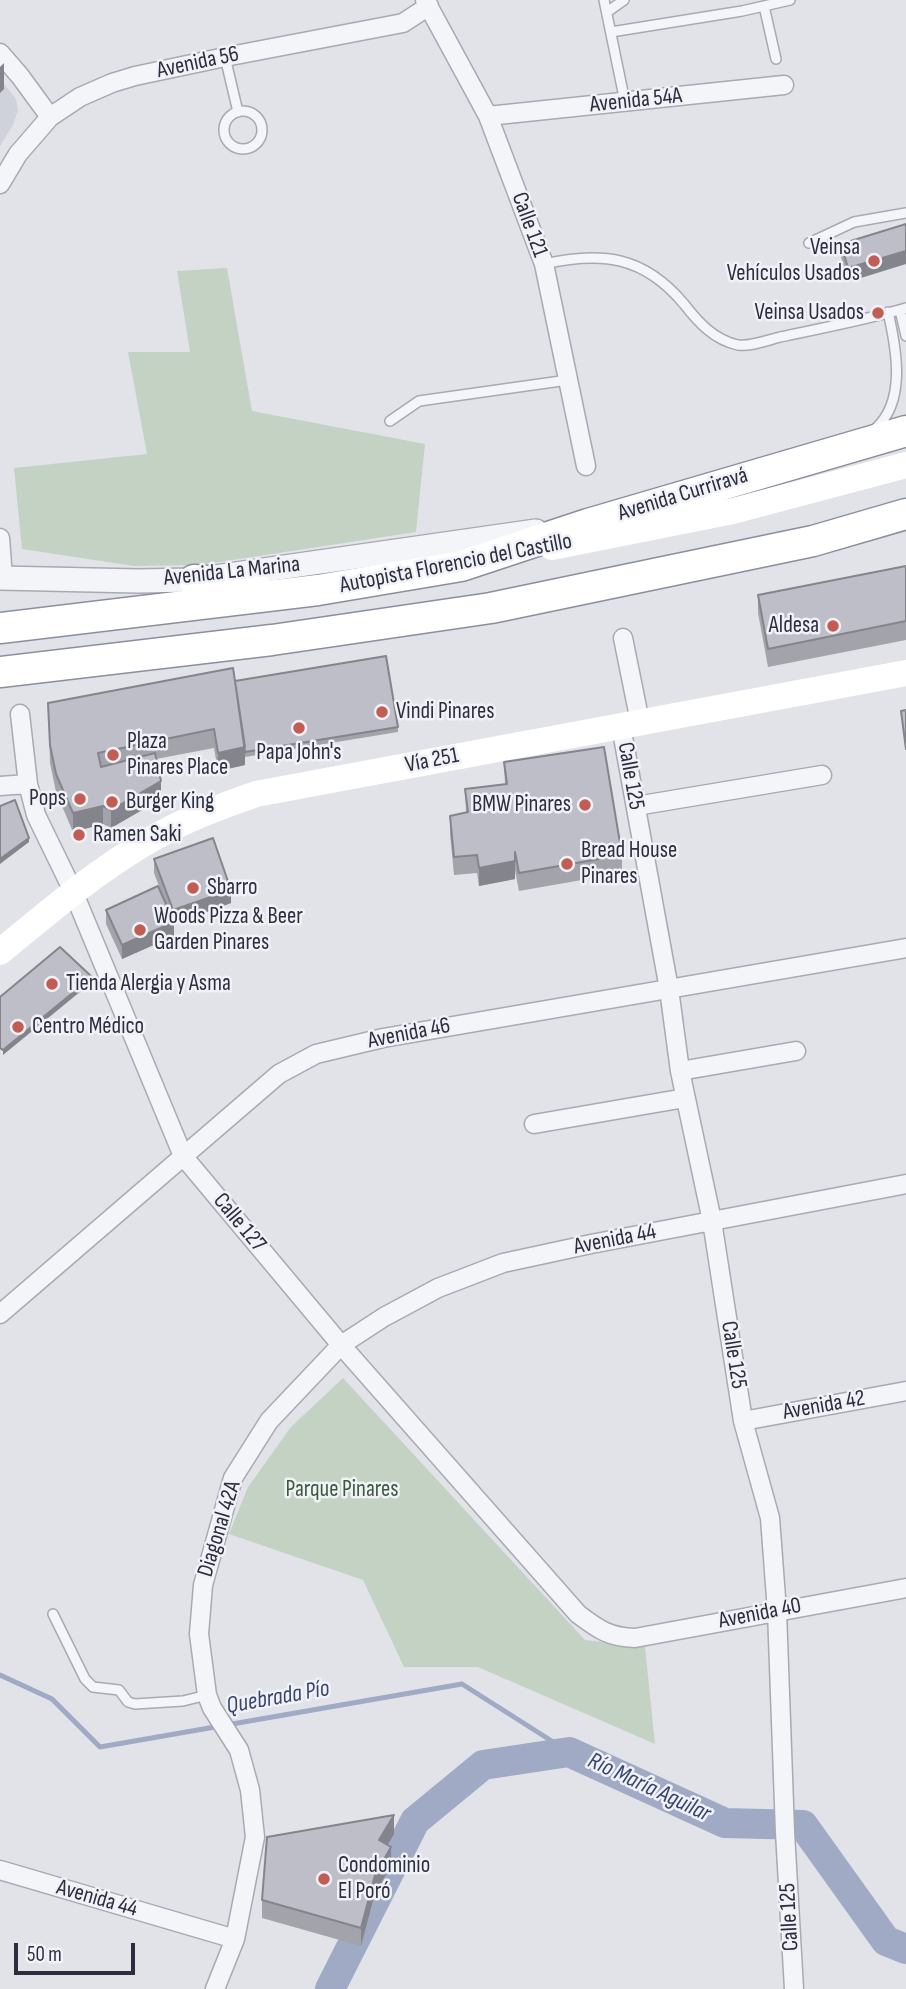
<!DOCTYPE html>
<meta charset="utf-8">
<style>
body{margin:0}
#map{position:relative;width:906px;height:1989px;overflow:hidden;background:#e2e3e9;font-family:"Sofia Sans Condensed",sans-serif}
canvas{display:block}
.scale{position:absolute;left:14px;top:1943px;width:121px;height:32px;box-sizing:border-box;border:4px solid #2c2e3f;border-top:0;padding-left:9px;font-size:21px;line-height:24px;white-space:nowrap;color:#2c2e3f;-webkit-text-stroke:5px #f1f2f7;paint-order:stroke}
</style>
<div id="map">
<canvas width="906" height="1989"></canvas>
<div class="scale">50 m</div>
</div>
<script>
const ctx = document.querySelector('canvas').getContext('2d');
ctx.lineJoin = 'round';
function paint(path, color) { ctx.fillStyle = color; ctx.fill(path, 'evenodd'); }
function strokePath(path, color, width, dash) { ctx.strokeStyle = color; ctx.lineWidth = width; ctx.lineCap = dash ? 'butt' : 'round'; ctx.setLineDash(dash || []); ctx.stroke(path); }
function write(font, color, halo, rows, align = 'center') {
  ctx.font = font + ' "Sofia Sans Condensed",sans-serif'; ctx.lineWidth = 5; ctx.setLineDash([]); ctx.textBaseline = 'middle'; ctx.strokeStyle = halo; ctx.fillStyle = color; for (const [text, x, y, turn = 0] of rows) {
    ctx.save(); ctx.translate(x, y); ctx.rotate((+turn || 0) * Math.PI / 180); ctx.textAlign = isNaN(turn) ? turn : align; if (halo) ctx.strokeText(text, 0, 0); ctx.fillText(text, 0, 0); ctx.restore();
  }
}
paint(new Path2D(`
 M0,79L16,99L18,110L13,125L0,146Z`), '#d0d2db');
paint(new Path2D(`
 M227,268L252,411L425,444L416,532L200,565L134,566L22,549L14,468L147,454L128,352H190L177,271Z
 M343,1378L585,1640L645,1647L655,1744L478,1667H404L363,1580L229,1534L248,1487L291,1427Z`), '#c4d2c4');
strokePath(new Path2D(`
 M0,1675L52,1699L100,1747L462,1684L569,1752`), '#a0aac5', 5);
strokePath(new Path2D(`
 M330,1989L415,1821L483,1765L569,1752L725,1823L803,1825L886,1941L906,1949`), '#a0aac5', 30);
const service = new Path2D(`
 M604,0L625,102
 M764,6L776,59
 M607,12L624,0
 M611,32L742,11L790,0
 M225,57L238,112
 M224 130a19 19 0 1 1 38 0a19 19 0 1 1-38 0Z
 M809,243L854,222L906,213
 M544,264C602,251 644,256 684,304C698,322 714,340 738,345C750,347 768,340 780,337C822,328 865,320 906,308
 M900,310L906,336
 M390,421L419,401L568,380
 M875,429C906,402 897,351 888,312
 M53,1614L85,1679L93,1687L119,1690L128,1702L135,1704L183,1701L207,1695`);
const minor = new Path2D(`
 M425,0L488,116L544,264L586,466
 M0,53L20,76L50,117
 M488,116L784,85
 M0,184L18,154L50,117L80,97L112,83L135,76L225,57L403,23L429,6
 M0,538L3,578
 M623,638L640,722
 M20,714L28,784L36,815L73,891L183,1156L341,1345L578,1614C598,1629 608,1637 635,1638L906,1588
 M621,726L669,989L680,1071L712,1221L743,1421L770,1518L777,1611L785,1832L794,1989
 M0,786L28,784
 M636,806L822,775
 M680,1071L796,1051
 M534,1124L685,1098
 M0,1314L279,1074L316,1054L383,1038L906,948
 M743,1421L906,1391
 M0,1870L235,1939
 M215,1989L235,1939L255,1837L250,1790L239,1750L212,1708L207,1695L199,1634L203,1585L233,1478L269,1421L341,1345L384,1317L438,1288L503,1263L591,1244L906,1184`);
const tertiary = new Path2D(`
 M0,578L138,581L194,580L536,531`);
const trunk = new Path2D(`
 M194,580L255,585
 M0,628L318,590L461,566L588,524L906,431
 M0,672L272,640L491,608L813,541L906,514`);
strokePath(service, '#a8a9b3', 12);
strokePath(minor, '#a8a9b3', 21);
strokePath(tertiary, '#a8a9b3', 26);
strokePath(trunk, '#8b8e9e', 33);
strokePath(service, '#f4f5f8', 9);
strokePath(minor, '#f4f5f8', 18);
strokePath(tertiary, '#f4f5f8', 23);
strokePath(new Path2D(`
 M552,547L733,511L906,465
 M0,952C56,906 111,858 176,826C201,813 229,804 256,794L906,673`), '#fff', 26);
strokePath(trunk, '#fff', 30);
paint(new Path2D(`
 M906,224L848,282L841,257V244Z
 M906,566V640L768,667L758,613V595Z
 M235,681L398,727V732L245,757V765L218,771L214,748L156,759L161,799L111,828L103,824L73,832L56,792L50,763L48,703Z
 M504,762L622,855V873L519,891L515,870V879L479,886L477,873L454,875L450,834V816L466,812L465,789L505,784Z
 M154,859L231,903L174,924V936L122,959L106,924V910L162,894L154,873Z
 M394,1834L387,1845L391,1866L375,1893L361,1946L262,1918V1900Z`), '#a3a3ac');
paint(new Path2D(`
 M4,63V89L0,93V67Z
 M906,251V264L848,282V268Z
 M245,747V765L218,771V753Z
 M161,781V799L111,828V810Z
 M103,806V824L73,832V813Z
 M29,838V842L0,864V859Z
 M515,852V879L479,886V868Z
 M231,890V903L174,924V936L122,959V945L173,922V910Z
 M92,977V982L3,1055V1050Z
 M394,1815V1834L379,1859V1840Z
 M391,1847V1866L375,1893L361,1946V1928L375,1875Z`), '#84858c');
const building = new Path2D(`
 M906,224V251L848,268L841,244Z
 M906,566V621L768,649L758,595Z
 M386,656L398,727L245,752L235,681Z
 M233,668L245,747L218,753L214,729L98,753L101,767L155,753L161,781L111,810L103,806L73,813L56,774L50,745L48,703Z
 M906,710V749L901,711Z
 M604,747L622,855L519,873L515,852V861L479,868L477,855L454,857L450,816L468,812L465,789L507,784L504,762Z
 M15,800L29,838L0,859V806Z
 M213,838L231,890L173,910L154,859Z
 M158,886L174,922L122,945L106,910Z
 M60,947L92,977L3,1050L0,1048V997Z
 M394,1815L379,1840L391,1847L375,1875L361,1928L262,1900L267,1837Z`);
paint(building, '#bdbec8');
strokePath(building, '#84858c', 2);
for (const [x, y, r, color] of [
 [874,261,7,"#c25d53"],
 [878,313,7,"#c25d53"],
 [833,626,7,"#c25d53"],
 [382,712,7,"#c25d53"],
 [299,728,7,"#c25d53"],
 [113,755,7,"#c25d53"],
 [80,799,7,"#c25d53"],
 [112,802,7,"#c25d53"],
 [585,805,7,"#c25d53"],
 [79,835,7,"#c25d53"],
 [567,864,7,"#c25d53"],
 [193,888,7,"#c25d53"],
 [140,930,7,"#c25d53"],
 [52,984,7,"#c25d53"],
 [18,1027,7,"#c25d53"],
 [324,1879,7,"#c25d53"]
]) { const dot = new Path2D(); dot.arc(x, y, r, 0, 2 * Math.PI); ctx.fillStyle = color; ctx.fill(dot); strokePath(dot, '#f1f2f7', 2.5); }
write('23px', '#2c2e3f', '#f1f2f7', [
 ["Avenida 56",198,63,-12],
 ["Avenida 54A",636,101,-6],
 ["Calle 121",529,225,70],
 ["Avenida Curriravá",683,495,-17],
 ["Autopista Florencio del Castillo",456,564,-11],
 ["Avenida La Marina",232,572,-6],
 ["Vía 251",432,761,-11],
 ["Calle 125",630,776,80],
 ["Avenida 46",409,1034,-11],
 ["Calle 127",239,1223,50],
 ["Avenida 44",615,1240,-11],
 ["Calle 125",733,1355,81],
 ["Avenida 42",824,1406,-10],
 ["Diagonal 42A",220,1529,-73],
 ["Avenida 40",760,1614,-11],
 ["Avenida 44",97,1899,16],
 ["Calle 125",790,1917,-93]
]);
write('23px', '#2c2e3f', '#f1f2f7', [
 ["Veinsa",860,248,"right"],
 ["Vehículos Usados",860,274,"right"],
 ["Veinsa Usados",864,313,"right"],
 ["Aldesa",819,626,"right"],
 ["Vindi Pinares",396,712],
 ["Plaza",127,742],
 ["Pinares Place",127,768],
 ["Papa John's",299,753,"center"],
 ["Pops",66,799,"right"],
 ["Burger King",126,802],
 ["BMW Pinares",571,805,"right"],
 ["Ramen Saki",93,835],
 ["Bread House",581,851],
 ["Pinares",581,877],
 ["Sbarro",207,888],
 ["Woods Pizza & Beer",154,917],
 ["Garden Pinares",154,943],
 ["Tienda Alergia y Asma",66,984],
 ["Centro Médico",32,1027],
 ["Condominio",338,1866],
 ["El Poró",338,1892]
], 'left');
write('23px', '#3a5a3c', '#f1f2f7', [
 ["Parque Pinares",342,1490]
]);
write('italic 24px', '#39456f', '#f1f2f7', [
 ["Quebrada Pío",278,1698,-10],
 ["Río María Aguilar",649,1788,25]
]);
</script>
